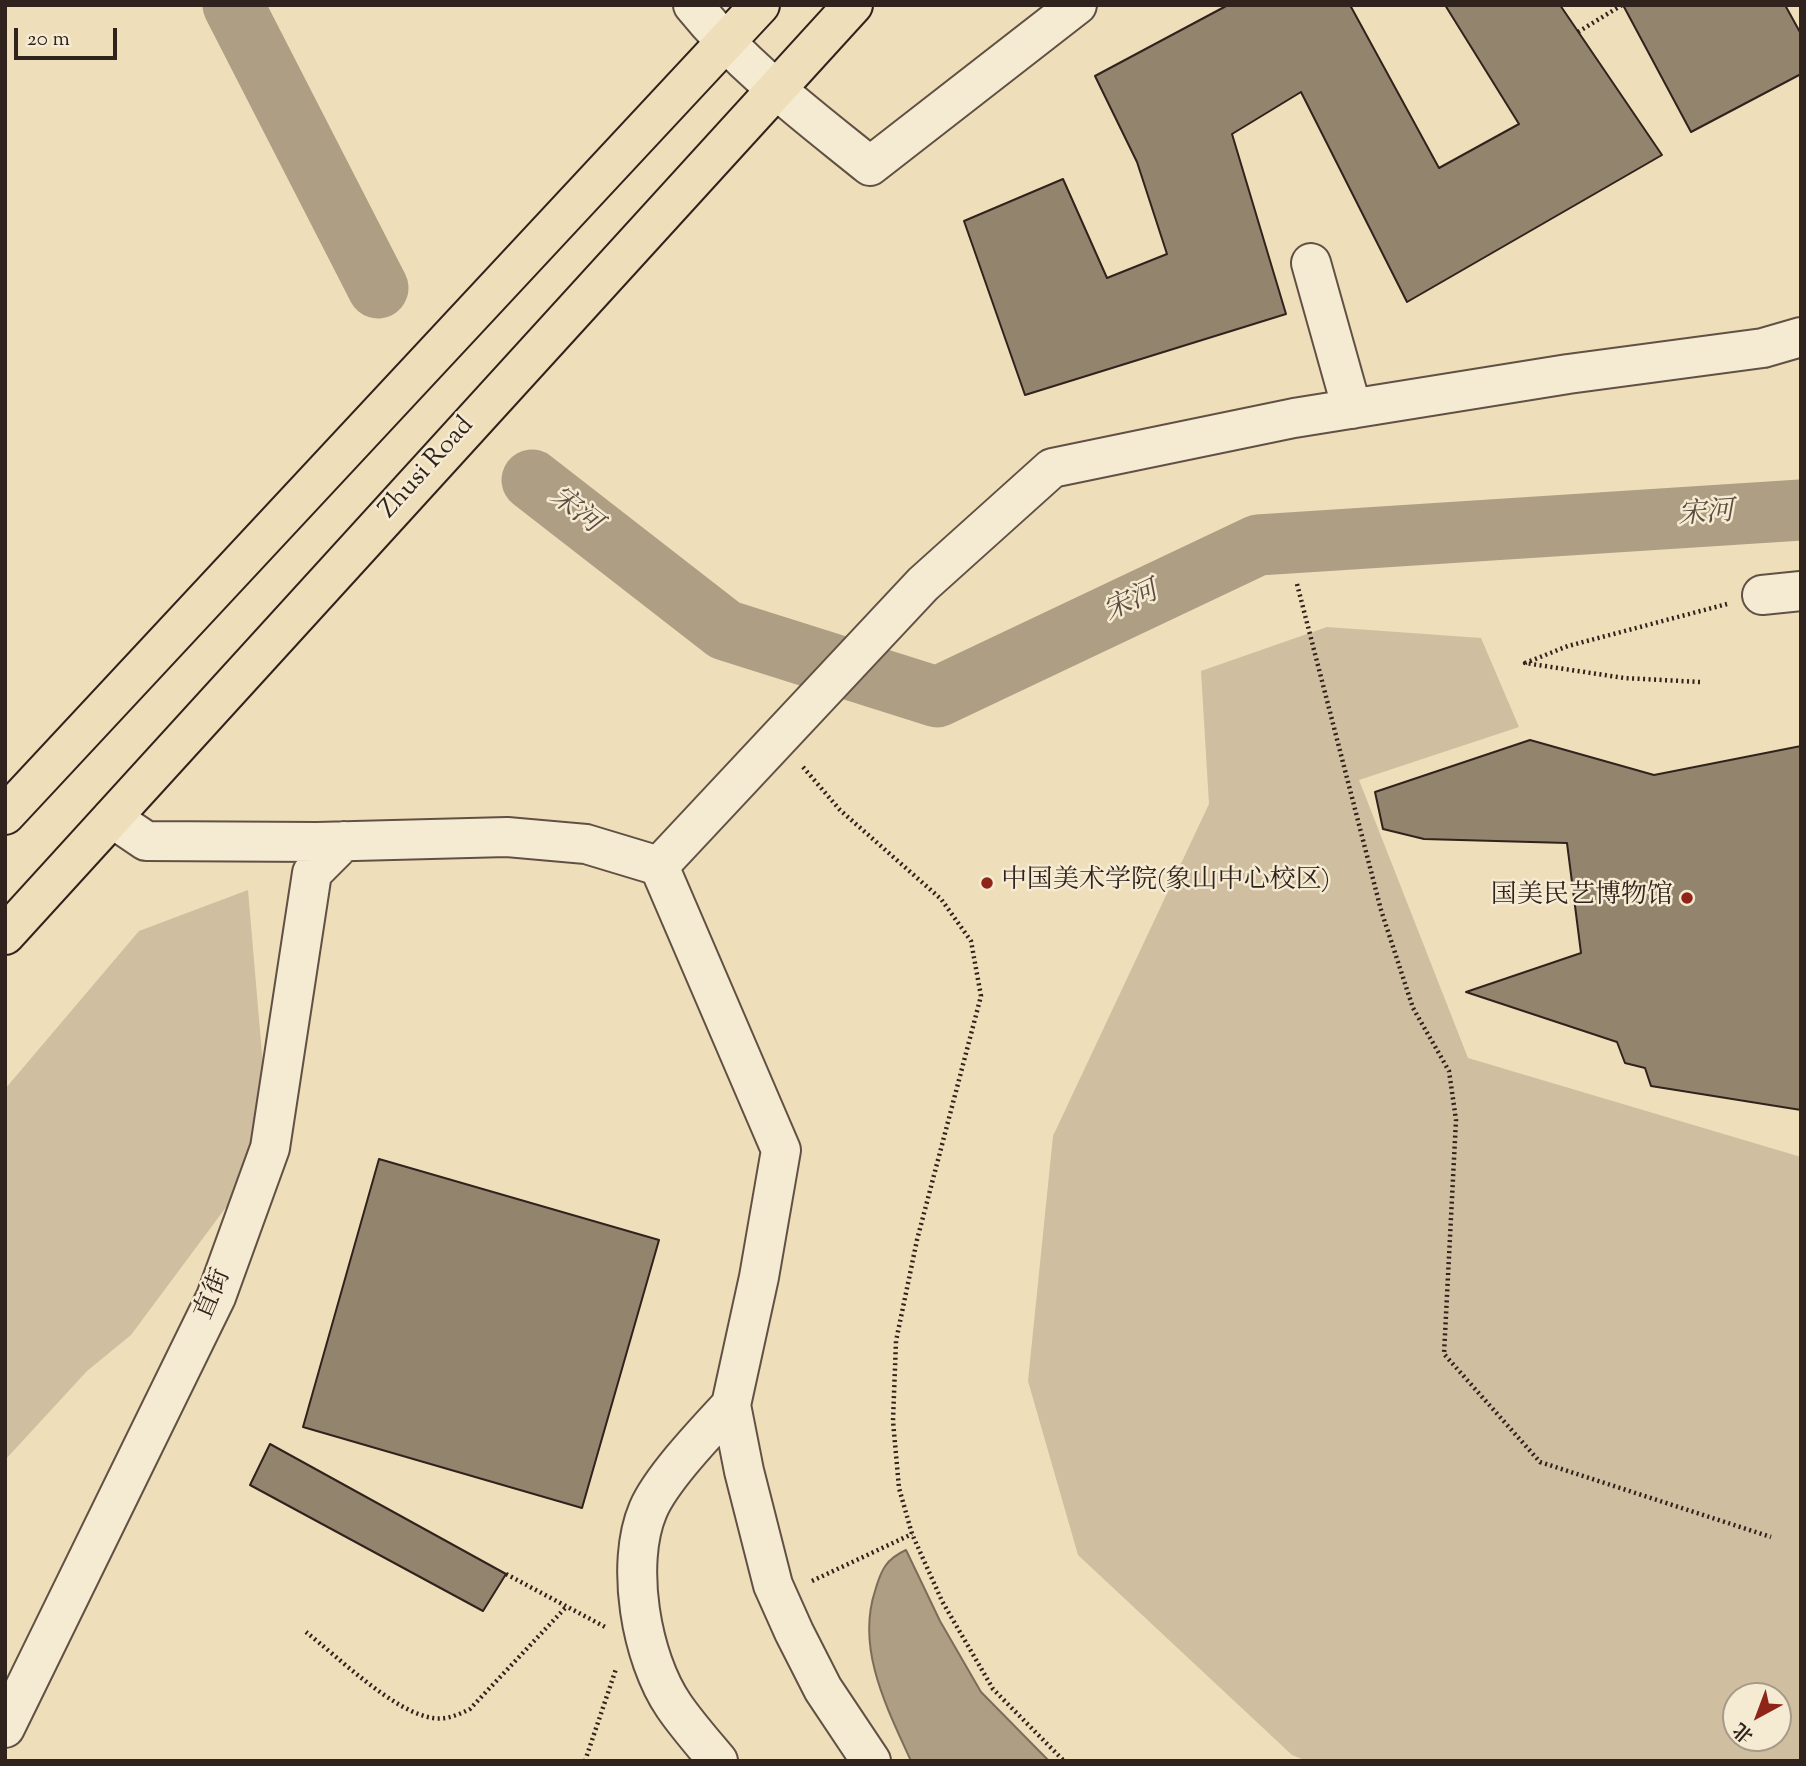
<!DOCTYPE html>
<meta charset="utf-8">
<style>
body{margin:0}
#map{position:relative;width:1806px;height:1766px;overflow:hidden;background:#efdeba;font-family:"Sorts Mill Goudy","Noto Serif SC",serif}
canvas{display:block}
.frame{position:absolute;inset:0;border:7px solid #30221c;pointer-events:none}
.north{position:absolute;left:1722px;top:1682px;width:70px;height:70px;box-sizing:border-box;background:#f5ead2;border:2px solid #a69a89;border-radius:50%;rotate:221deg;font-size:19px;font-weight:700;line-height:28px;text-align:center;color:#30221c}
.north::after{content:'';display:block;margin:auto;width:24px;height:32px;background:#8f2418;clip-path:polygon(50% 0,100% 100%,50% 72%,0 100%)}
.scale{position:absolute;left:14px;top:28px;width:103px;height:32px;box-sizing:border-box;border:4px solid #30221c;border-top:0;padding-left:9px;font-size:21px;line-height:24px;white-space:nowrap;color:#30221c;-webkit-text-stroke:5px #f5ead2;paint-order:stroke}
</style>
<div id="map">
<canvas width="1806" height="1766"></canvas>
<div class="frame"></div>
<div class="north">北</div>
<div class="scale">20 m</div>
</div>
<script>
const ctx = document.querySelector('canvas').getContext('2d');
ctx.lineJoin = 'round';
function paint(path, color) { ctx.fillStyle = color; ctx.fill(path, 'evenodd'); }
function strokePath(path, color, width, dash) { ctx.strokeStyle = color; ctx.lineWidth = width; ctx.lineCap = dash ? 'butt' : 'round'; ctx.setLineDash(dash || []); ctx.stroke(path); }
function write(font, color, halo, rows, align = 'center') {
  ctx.font = font + ' "Sorts Mill Goudy","Noto Serif SC",serif'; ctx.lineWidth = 5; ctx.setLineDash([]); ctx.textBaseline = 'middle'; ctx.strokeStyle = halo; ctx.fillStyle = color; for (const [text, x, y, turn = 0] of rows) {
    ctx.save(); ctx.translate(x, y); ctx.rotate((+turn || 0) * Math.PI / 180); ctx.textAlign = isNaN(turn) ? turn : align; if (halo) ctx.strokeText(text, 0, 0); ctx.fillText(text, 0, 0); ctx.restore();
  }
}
paint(new Path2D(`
 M1327,627L1481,638L1519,727L1359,780L1468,1058L1801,1157V1761H1307L1292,1755L1078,1555L1028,1381L1053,1136L1209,804L1201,671ZM1736,1696H1778V1738H1736Z
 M248,890L270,1148L131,1335L87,1371L5,1460V1089L139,931Z`), '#cfbe9f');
const water = new Path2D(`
 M906,1550L940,1621L981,1692L1049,1761H911C887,1708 856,1649 875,1591C881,1570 886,1559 906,1550Z`);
paint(water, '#ae9e84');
strokePath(water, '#7c6c5a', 2);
strokePath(new Path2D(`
 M233,5L378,288
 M532,480L725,630L937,697L1258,545L1801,510`), '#ae9e84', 61);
const building = new Path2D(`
 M1228,5H1350L1439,168L1519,124L1445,5H1560L1662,155L1407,302L1301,92L1232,134L1286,314L1025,395L964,221L1063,179L1107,278L1167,254L1137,162L1095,76Z
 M1623,5H1785L1801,34V74L1691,132Z
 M1530,740L1654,775L1801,746V1110L1651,1086L1645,1068L1625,1063L1617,1042L1466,992L1581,953L1567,843L1424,839L1383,829L1375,792Z
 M379,1159L659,1240L582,1508L303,1427Z
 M270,1444L506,1574L483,1611L250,1485Z`);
paint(building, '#93846e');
strokePath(building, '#30221c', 2);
const minor = new Path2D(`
 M693,5C744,68 807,115 870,166L1077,5
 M1311,263L1352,409
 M1762,595L1801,591
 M112,818L146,841L317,842L507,837L586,844L659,866L781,1150L759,1277L731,1405L744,1471L773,1585L794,1632L823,1689L871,1761
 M659,866L923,584L1052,468L1294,418L1568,374L1763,348L1801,337
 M5,1728L216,1297L270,1148L312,873L344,841
 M718,1761C703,1743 687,1725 674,1706C641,1658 625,1564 648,1510C661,1479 707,1431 731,1405`);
const major = new Path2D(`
 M5,815L760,5
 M5,935L853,5`);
strokePath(minor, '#605144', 42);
strokePath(major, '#30221c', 42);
strokePath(new Path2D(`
 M1578,32L1622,5
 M1297,584L1381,910L1413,1008L1449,1071L1456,1120L1444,1354L1540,1462L1771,1537
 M1700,682L1624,678L1525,663L1568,646L1727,604
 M803,767L840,810L941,899L971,941L981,996L917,1240L896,1341L893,1421L899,1488L912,1534L942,1601L993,1689L1064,1761
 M506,1574L607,1628
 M812,1581L912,1534
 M306,1632C338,1657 395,1713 433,1718C446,1720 458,1715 470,1709L567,1606
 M585,1761L616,1669`), '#30221c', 4.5, [2, 3.5]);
strokePath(minor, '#f5ead2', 38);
strokePath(major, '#efdeba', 38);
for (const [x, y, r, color] of [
 [987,883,7,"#8f2418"],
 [1687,898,7,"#8f2418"]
]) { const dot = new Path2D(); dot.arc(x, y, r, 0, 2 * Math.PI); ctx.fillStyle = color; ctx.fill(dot); strokePath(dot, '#f5ead2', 2.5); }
write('26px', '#30221c', '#f5ead2', [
 ["Zhusi Road",428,469,-48],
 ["直街",215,1295,-67]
]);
write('26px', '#30221c', '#f5ead2', [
 ["中国美术学院(象山中心校区)",1001,883],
 ["国美民艺博物馆",1673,898,"right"]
], 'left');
write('italic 28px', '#5c4d40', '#f5ead2', [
 ["宋河",574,512,38],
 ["宋河",1706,516,-4],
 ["宋河",1132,604,-25]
]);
</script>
